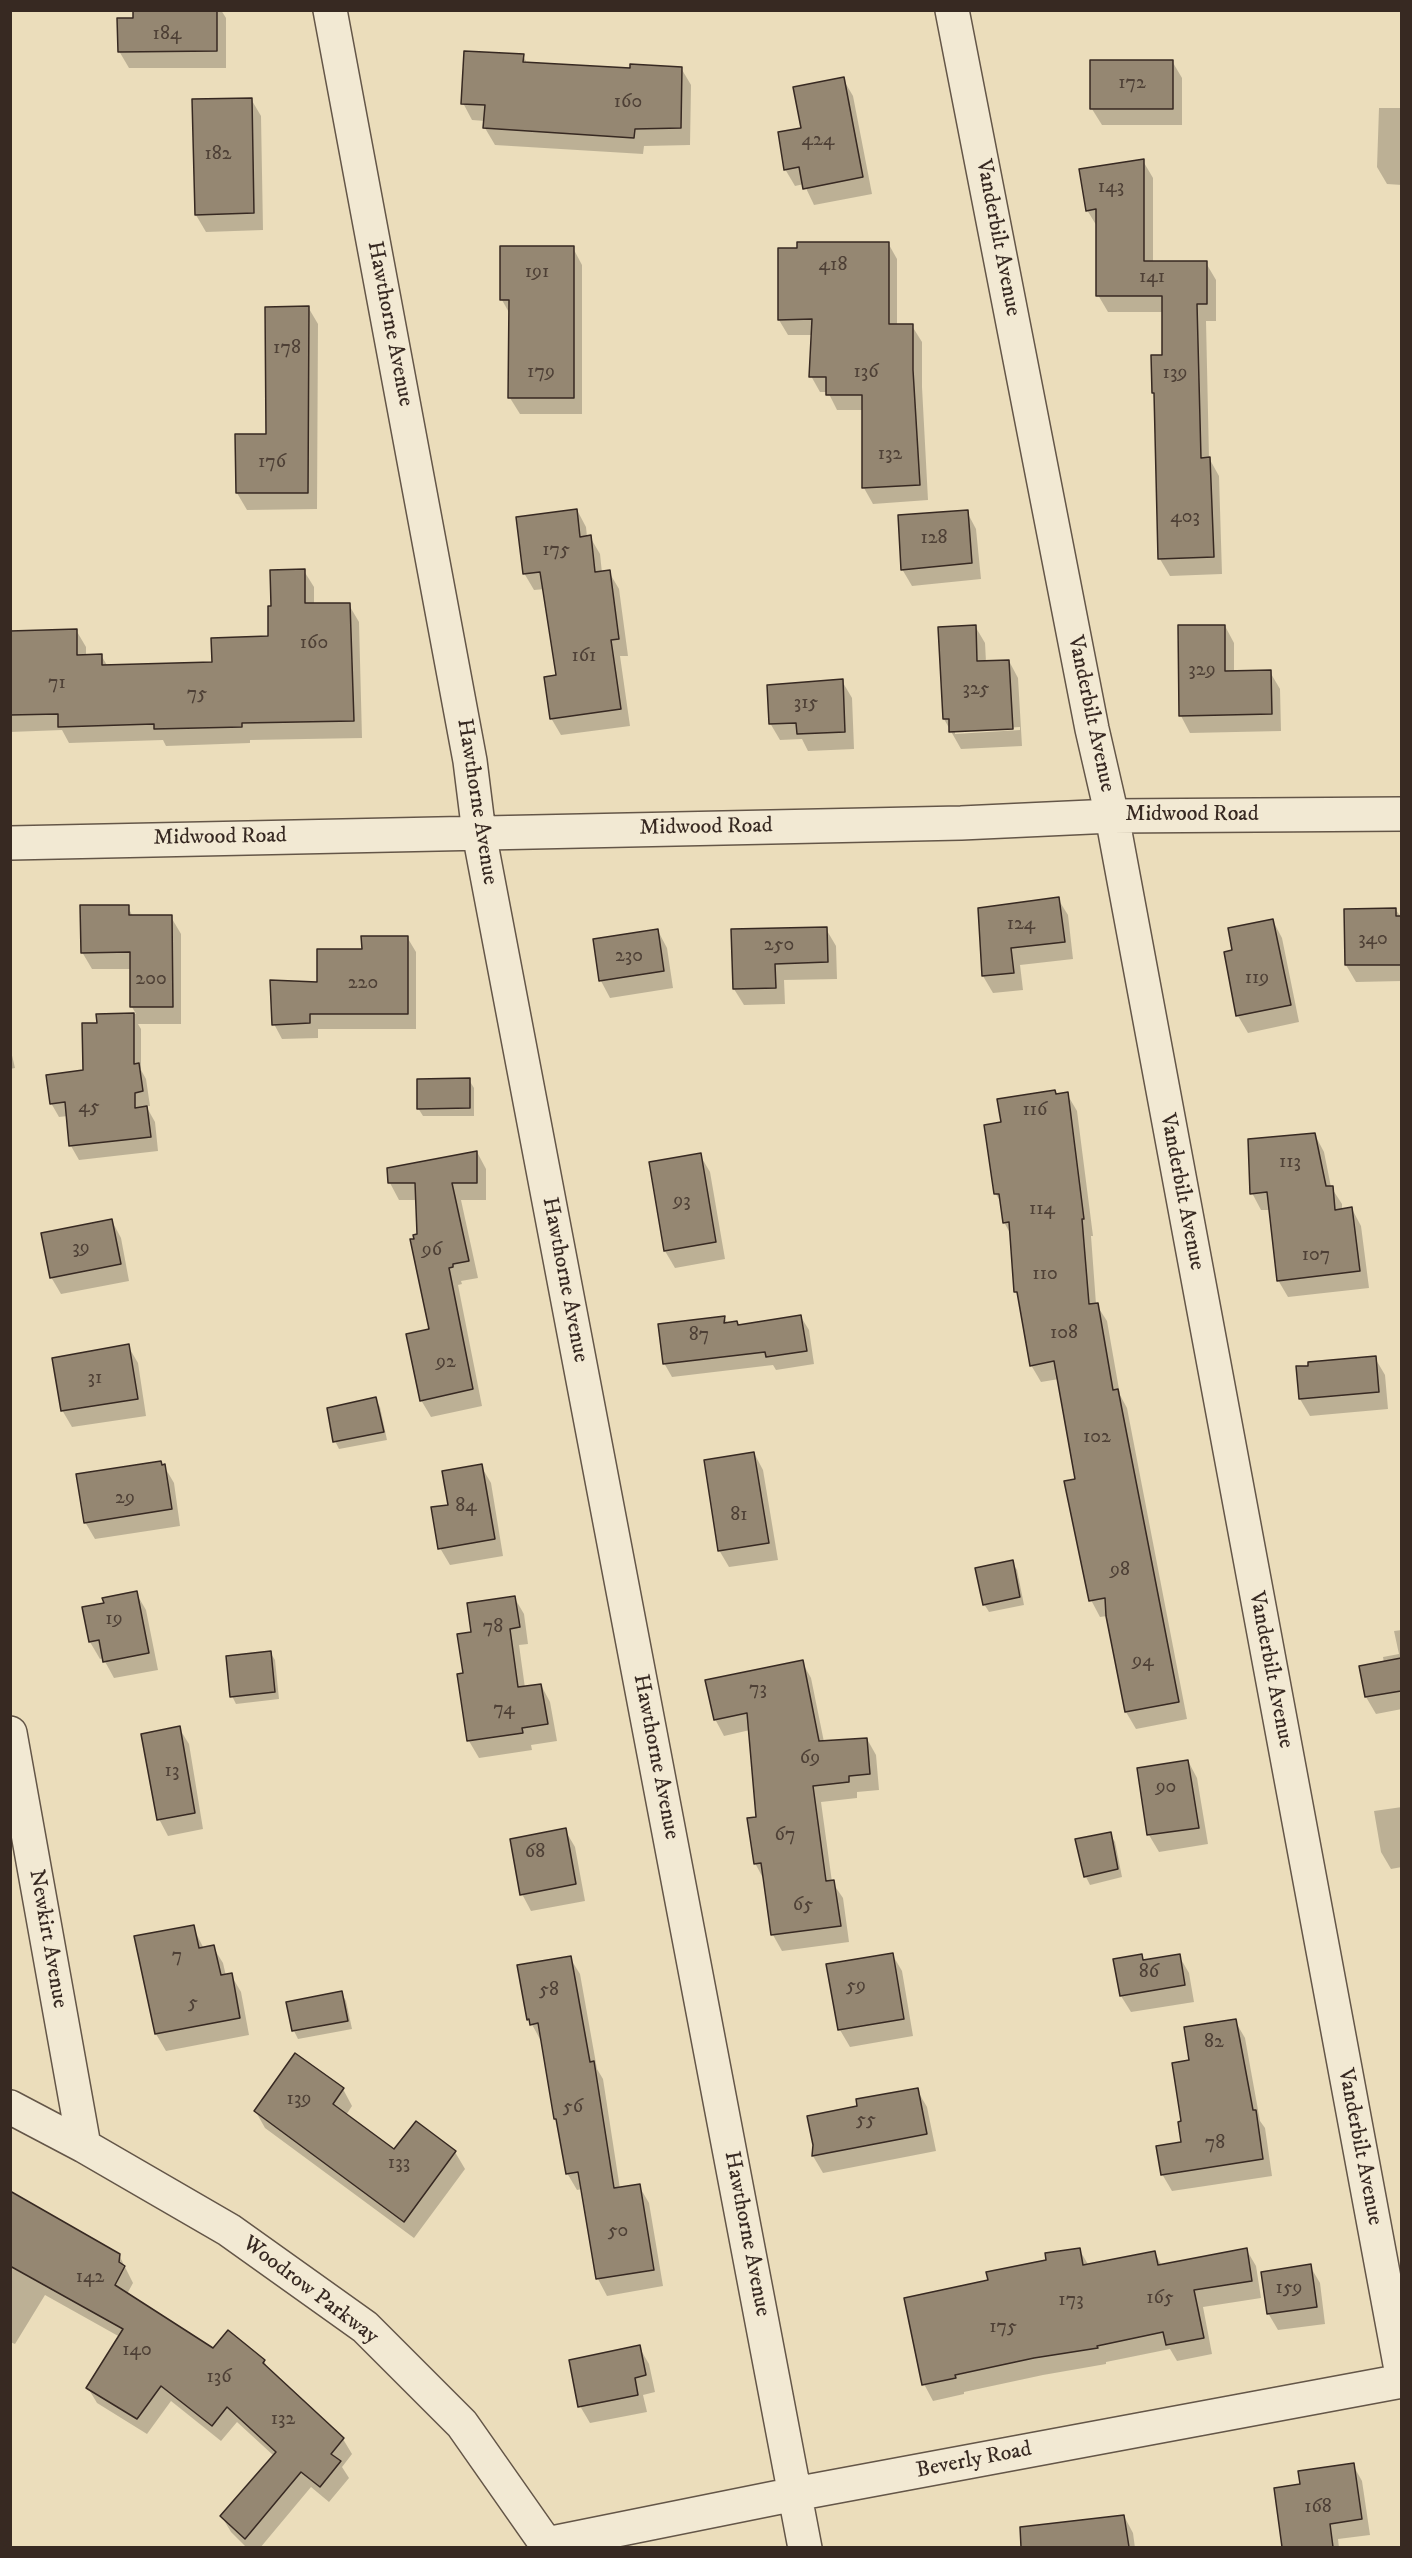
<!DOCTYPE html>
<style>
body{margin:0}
#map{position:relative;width:1412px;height:2558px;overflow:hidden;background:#ebddbb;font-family:"IM FELL DW Pica",serif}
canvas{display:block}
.frame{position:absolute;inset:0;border:12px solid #372922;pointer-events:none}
</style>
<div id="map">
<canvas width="1412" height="2558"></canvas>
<div class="frame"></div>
</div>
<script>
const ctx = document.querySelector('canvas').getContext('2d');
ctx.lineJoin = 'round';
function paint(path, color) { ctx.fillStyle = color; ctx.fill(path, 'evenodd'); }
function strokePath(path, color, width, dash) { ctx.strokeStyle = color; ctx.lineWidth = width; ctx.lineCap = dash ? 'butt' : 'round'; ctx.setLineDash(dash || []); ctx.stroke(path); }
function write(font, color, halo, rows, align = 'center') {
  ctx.font = font + ' "IM FELL DW Pica",serif'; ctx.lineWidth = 4.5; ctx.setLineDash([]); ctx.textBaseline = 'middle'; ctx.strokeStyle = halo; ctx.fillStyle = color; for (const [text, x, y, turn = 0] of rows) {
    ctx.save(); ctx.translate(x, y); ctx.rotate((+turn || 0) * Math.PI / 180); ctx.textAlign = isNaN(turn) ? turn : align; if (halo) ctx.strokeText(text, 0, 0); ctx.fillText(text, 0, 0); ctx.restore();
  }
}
paint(new Path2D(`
 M134,10H221L226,18V68H129L119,51L135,20Z
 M523,56L527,63L631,70L681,68L691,85L690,145L644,146L643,154L495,145L485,128V121L472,120L463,103Z
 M1172,61L1182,78V125H1102L1092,109Z
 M843,79L853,96L872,194L814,205L804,184L795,186L785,169L803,130Z
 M251,99L261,116L263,230L206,232L196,215Z
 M1379,108H1402V185L1387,184L1377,167Z
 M1143,161L1153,178V262L1206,263L1216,280V321H1206L1209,458L1219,476L1222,574L1170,576L1160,559L1156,398L1153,392L1164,356V312H1108L1098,295V228L1087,210Z
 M888,243L897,259V325L912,326L922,342V387L928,500L873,504L864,488V410H837L828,392H820L811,376L813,335H788L779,320Z
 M573,248L582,265V414H520L510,398L511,316L502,300Z
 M308,307L318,324L317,509L247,510L237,493L267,435Z
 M577,510L586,527L587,537H590L600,554L602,573L609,572L619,589L628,656H620L630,726L561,735L551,718L558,676L545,589L534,590L524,573Z
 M967,512L976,529L981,579L912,586L902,569Z
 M304,571L314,587V605H349L359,622L362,738L250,740V743L166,746L163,740L69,743L62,730L10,732V632L76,630L86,647V656L101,655L108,667L213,663L269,638L272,607Z
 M975,626L985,643L986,662L1009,661L1018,678L1022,746L961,749L944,719ZM1020,727V730L955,734V731Z
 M1225,626L1234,643V673L1270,672L1280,689L1281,731L1190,733L1181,716Z
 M842,681L852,698L854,749L808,751L802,739L780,740L770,723L796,683Z
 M1058,899L1068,915L1073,959L1020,965L1023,990L993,993L983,976L979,909Z
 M128,907L133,917H171L181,934V1024H138L141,1029V1070L146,1079L150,1106H146L155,1122L158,1151L79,1160L71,1146L68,1116L59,1117L51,1103L84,1071L98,1025V1015L136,1014L132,1007L131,969H92L82,952Z
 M1395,909L1402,918V981L1356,982L1346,965Z
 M1273,921L1282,938L1299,1022L1248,1033L1238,1016L1225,953L1234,951Z
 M826,929L836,946L837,979L784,980L785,1004L744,1005L734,989Z
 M658,931L667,948L673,988L610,998L601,981Z
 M407,937L416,952V1029H318V1038L282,1039L274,1024L319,984L363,950Z
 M10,1047L15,1068L10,1069Z
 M469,1080L474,1088V1116H423L418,1108Z
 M1067,1094L1077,1111L1093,1236H1091L1096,1304L1107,1321L1120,1395L1127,1408L1187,1719L1136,1729L1126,1712L1107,1616L1100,1617L1091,1600L1077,1480L1059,1379L1041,1382L1031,1365L1020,1299L1016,1292L1011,1235L1004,1222L1002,1205L996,1194L1002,1124L1057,1095Z
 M1315,1135L1324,1152L1331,1187L1342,1204V1210L1352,1209L1361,1226L1369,1288L1288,1297L1278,1280L1270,1210H1261L1252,1193Z
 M477,1152L486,1169V1200H461L478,1278L461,1281L462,1284L458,1285L482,1406L431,1417L421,1400L431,1330L416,1240L419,1235L417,1200H399L390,1183Z
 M700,1155L710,1172L725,1259L675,1268L665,1251L651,1163Z
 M112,1221L121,1238L129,1281L61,1294L51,1277Z
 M724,1317L728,1324L739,1327L801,1317L809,1330L814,1364L776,1370L773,1365L672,1377L664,1363Z
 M128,1346L138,1363L146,1416L72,1427L62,1410Z
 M1375,1358L1385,1375L1388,1409L1310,1416L1300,1399Z
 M375,1399L380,1407L387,1440L339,1449L335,1441Z
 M754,1453L763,1470L778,1560L729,1567L719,1550Z
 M164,1466L174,1483L180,1526L95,1539L85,1522Z
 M481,1466L491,1483L503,1556L450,1565L440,1548L449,1506Z
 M1012,1562L1017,1570L1024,1605L989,1612L984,1604Z
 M136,1593L146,1610L158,1670L114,1678L103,1658L100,1659L90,1642L107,1604Z
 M514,1597L524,1614L528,1644L519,1645L525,1688L541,1685L550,1702L557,1741L531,1745L532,1750L479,1758L469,1741L459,1675L464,1674L473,1633Z
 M1402,1630V1709L1376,1714L1366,1697L1361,1667L1384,1663L1383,1657L1399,1654L1394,1631Z
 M270,1652L275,1660L279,1699L236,1704L232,1696Z
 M802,1662L811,1678L824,1742L867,1739L876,1755L879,1790L857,1792V1798L821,1802L832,1882L843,1898L849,1942L782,1951L773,1935L764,1880L755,1863L758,1818L750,1730L724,1736L715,1719Z
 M179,1728L189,1744L203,1829L168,1836L159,1819Z
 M1188,1761L1197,1778L1208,1844L1159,1852L1149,1835L1138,1769Z
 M1402,1807V1867L1391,1869L1381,1852L1374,1811Z
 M565,1830L575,1847L585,1901L531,1911L522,1894Z
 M1110,1834L1115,1842L1122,1877L1090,1885L1086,1877L1077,1840Z
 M193,1927L204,1949L213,1947L223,1963L226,1976L231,1975L241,1992L249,2035L166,2051L156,2034L136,1937Z
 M892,1954L902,1971L913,2036L850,2047L840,2030L828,1965Z
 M1141,1956L1144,1962L1179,1956L1189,1973L1194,2002L1131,2012L1121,1996Z
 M570,1958L580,1974L597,2069L603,2079L620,2189L639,2186L649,2203L663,2286L607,2296L598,2279L582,2189L577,2190L567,2173L543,2041H541L529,2019L519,1966Z
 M341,1993L346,2001L352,2029L298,2039L294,2031Z
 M1235,2021L1245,2038L1260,2121L1265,2128L1272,2176L1172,2191L1162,2174L1182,2143V2123L1191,2061Z
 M343,2089L352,2106L346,2115L395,2151L455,2152L465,2169L414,2238L265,2128L256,2112Z
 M917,2090L927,2107L936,2151L823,2173L813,2156L815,2144L859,2107Z
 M10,2204L119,2255L133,2283L127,2294L214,2350L264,2361L269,2370L343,2439L352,2454L342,2467L349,2478L329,2502L311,2487L260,2548H247L231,2532L222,2517L274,2456L237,2422L221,2441L171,2401L147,2434L97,2403L88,2388L120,2337L45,2295L15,2344L10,2342Z
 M1079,2249L1089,2266L1155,2253L1162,2266L1246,2249L1256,2266L1261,2298L1203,2307L1212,2354L1177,2361L1170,2349L1106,2362V2364L1043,2375L964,2392V2394L933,2401L924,2384L990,2282Z
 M1310,2266L1320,2283L1325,2324L1278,2330L1268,2313Z
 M639,2347L649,2364L655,2392L643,2395L647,2412L590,2423L580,2406Z
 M1353,2465L1362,2481L1370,2535L1338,2539L1339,2548H1283L1275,2489L1301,2485Z
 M1124,2516L1133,2533L1135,2548H1081L1077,2522Z`), '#0003');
const building = new Path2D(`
 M133,10H217V51L118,52L117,18H133Z
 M464,51L524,54L523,62L630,68V64L682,67L681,128L635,129L634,138L483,128L485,105L461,104Z
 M1090,60H1173V109H1090Z
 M844,77L863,177L803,189L799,167L784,170L778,132L801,128L793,87Z
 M252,98L254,213L195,215L192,99Z
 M1144,159V261H1207V304H1197L1201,458L1210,457L1214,557L1158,559L1154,393H1152L1151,355H1162V296H1096V209L1086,211L1079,169Z
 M797,242H889V324H913V370L920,485L862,488V395H826V377H809L812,319L778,320V248H797Z
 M500,246H574V398H508L509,300H500Z
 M309,306L308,493H236L235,434H266L265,307Z
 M577,509L580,537L591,535L595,572L610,570L619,639L611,640L621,709L550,719L544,677L556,675L540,572L523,574L516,517Z
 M968,510L972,563L901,570L898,515Z
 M305,569V603H350L354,721L242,723V727L154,729V724L58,727V714L10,715V631L77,629V655L102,654V665L212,662L211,638L268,636V606H271L270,570Z
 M976,625L977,661L1009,660L1013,729L949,732V719H943L938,627Z
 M1178,625H1225V671L1271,670L1272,714L1179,716Z
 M843,679L845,732L797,734L796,723L769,724L767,685Z
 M1059,897L1065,942L1011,948L1014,973L982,976L978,908Z
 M80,905H129V915H172L173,1007H130V952L81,953Z
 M1396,908V916H1401V965H1345L1344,909Z
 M1273,919L1291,1005L1236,1016L1224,952L1232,950L1228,928Z
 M827,927L828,962L775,964L776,988L733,989L731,929Z
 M658,929L664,971L599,981L593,939Z
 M361,936H408V1014H310V1023L272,1025L270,980L317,982V949H362Z
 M134,1013V1064L139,1063L143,1091L135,1093V1108L147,1106L151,1137L69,1146L65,1102L50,1104L46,1075L83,1070L82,1023H97L96,1014Z
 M470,1078V1108L417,1109V1079Z
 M1055,1090L1056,1094L1068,1092L1084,1219H1082L1089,1304L1098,1303L1113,1390L1118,1389L1179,1702L1125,1712L1106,1616L1105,1598L1089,1601L1064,1481L1075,1479L1054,1361L1030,1366L1017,1292H1014L1009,1222L1003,1223L999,1194H994L984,1125L1001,1122L997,1099Z
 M1315,1133L1326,1186H1333L1335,1210L1352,1207L1360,1271L1277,1281L1267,1192L1250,1194L1248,1139Z
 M477,1151V1183H452L469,1261L453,1264V1267L449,1268L473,1389L420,1401L406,1334L429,1329L410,1239H414L413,1235L417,1234L415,1183H388L387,1168Z
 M701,1153L716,1242L664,1251L649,1162Z
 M112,1219L121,1264L50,1278L41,1233Z
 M801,1315L807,1351L766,1357L765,1352L663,1364L658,1324L725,1316L724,1323L737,1321L738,1325Z
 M129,1344L138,1399L61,1411L52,1358Z
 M1376,1356L1379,1392L1299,1399L1296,1366H1308V1362Z
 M376,1397L384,1432L333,1442L327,1408Z
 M754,1452L769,1543L718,1551L704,1460Z
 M161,1461L162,1465L165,1464L172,1509L84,1523L76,1474Z
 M482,1464L495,1539L438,1549L431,1507L448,1505L442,1471Z
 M1013,1560L1020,1597L983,1605L975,1568Z
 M137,1591L149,1653L103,1662L99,1640L89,1642L82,1607L104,1603L102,1598Z
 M515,1596L520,1627L510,1629L518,1687L541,1684L548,1724L522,1728L523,1733L467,1741L457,1674L463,1673L457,1634L471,1632L467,1603Z
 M271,1651L275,1692L230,1697L226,1656Z
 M1401,1658V1691L1365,1697L1359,1666Z
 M803,1660L819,1741L867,1738L870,1774L849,1776V1782L813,1786L826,1881L834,1880L841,1926L771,1935L761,1863L754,1864L747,1818L756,1817L747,1713L714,1720L705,1680Z
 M180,1726L195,1813L157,1820L141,1734Z
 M1188,1760L1199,1828L1147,1835L1137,1768Z
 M566,1828L576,1884L520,1895L510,1839Z
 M1111,1832L1118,1869L1084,1877L1075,1839Z
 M194,1925L199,1948L214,1945L221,1975L232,1973L240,2018L155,2034L134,1936Z
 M893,1953L904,2019L838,2030L826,1964Z
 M1142,1954L1143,1960L1180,1954L1185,1985L1120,1996L1113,1959Z
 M571,1956L590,2062L594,2061L614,2188L640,2184L654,2270L596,2279L578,2172L566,2174L556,2119H554L538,2023L530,2025L529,2019L527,2020L517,1965Z
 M342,1991L348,2021L292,2031L286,2002Z
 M1236,2019L1253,2110H1256L1263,2159L1161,2175L1156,2146L1181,2142L1178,2122L1181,2121L1172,2063L1189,2060L1184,2027Z
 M295,2053L344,2088L333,2104L394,2149L416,2121L456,2151L404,2222L254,2111Z
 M918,2088L927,2134L812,2156L813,2145L807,2116L857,2106L856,2099Z
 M10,2191L120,2254L119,2262L125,2266L115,2285L213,2348L228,2330L265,2360L263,2363L344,2438L331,2454L341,2461L320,2487L301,2472L245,2539L220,2516L276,2452L227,2407L212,2426L161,2386L137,2419L86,2388L123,2329L10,2266Z
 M1080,2248L1083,2265L1155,2251L1158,2265L1247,2248L1252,2281L1194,2290L1204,2338L1166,2345L1163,2332L1097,2346L1098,2348L1034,2358L955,2375L956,2378L922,2385L904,2298L988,2280L986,2272L1046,2260L1045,2253Z
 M1311,2264L1317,2307L1267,2314L1261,2272Z
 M640,2345L646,2375L635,2378L638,2395L578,2407L569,2360Z
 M1354,2463L1362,2519L1330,2524L1333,2547H1282L1274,2488L1300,2484L1298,2471Z
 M1124,2515L1129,2547H1021L1020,2527Z`);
paint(building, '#958772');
strokePath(building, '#372922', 1.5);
const street = new Path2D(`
 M330,10L470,761L479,833L805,2548
 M952,10L1092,729L1112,816L1402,2375
 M10,843L961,823L1112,816L1402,814
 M10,1733L84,2146
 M10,2107L84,2146L229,2230L365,2327L462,2424L549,2548
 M547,2544L795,2494L1402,2381`);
strokePath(street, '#645648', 36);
strokePath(street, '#f2e9d3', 33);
write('20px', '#4e4036', null, [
 ["184",167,35],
 ["172",1132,84],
 ["160",628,103],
 ["424",818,141],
 ["182",218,155],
 ["143",1111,188],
 ["418",833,266],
 ["191",537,273],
 ["141",1152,278],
 ["178",287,349],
 ["179",541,373],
 ["136",866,373],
 ["139",1175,374],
 ["132",890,455],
 ["176",272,463],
 ["403",1185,518],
 ["128",934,539],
 ["175",556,551],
 ["160",314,644],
 ["161",584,657],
 ["329",1202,671],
 ["71",57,684],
 ["325",976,690],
 ["75",197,695],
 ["315",806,704],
 ["124",1021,925],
 ["340",1373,940],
 ["250",779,946],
 ["230",629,957],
 ["119",1257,979],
 ["200",151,980],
 ["220",363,984],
 ["45",89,1108],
 ["116",1035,1111],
 ["113",1290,1163],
 ["93",682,1202],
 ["114",1042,1210],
 ["39",81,1249],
 ["96",432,1251],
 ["107",1316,1256],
 ["110",1045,1275],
 ["108",1064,1334],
 ["87",699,1336],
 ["92",446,1363],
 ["31",95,1379],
 ["102",1097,1438],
 ["29",125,1499],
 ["84",466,1507],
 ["81",739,1516],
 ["98",1120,1571],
 ["19",114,1620],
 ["78",493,1628],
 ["94",1143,1662],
 ["73",758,1690],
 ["74",504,1710],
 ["69",810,1759],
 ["13",172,1772],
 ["90",1166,1788],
 ["67",785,1836],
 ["68",535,1853],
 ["65",803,1906],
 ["7",177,1957],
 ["86",1149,1973],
 ["59",856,1987],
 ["58",549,1991],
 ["5",193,2004],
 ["82",1214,2043],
 ["139",299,2100],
 ["56",573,2108],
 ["55",866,2121],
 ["78",1215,2144],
 ["133",399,2164],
 ["50",618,2232],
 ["142",90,2278],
 ["159",1289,2289],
 ["165",1160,2299],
 ["173",1071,2301],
 ["175",1003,2328],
 ["140",137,2351],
 ["136",219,2378],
 ["132",283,2420],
 ["168",1318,2508]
]);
write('22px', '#372922', '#f2e9d3', [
 ["Vanderbilt Avenue",997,238,79],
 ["Hawthorne Avenue",389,324,79],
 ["Vanderbilt Avenue",1090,714,78],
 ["Hawthorne Avenue",476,802,81],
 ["Midwood Road",1192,815],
 ["Midwood Road",706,828,-1],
 ["Midwood Road",220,838,-1],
 ["Vanderbilt Avenue",1181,1192,79],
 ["Hawthorne Avenue",564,1280,79],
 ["Vanderbilt Avenue",1270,1670,79],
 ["Hawthorne Avenue",655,1757,79],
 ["Newkirt Avenue",47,1939,80],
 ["Vanderbilt Avenue",1359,2147,79],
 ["Hawthorne Avenue",746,2234,79],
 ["Woodrow Parkway",310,2291,37],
 ["Beverly Road",974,2461,-11]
]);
</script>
